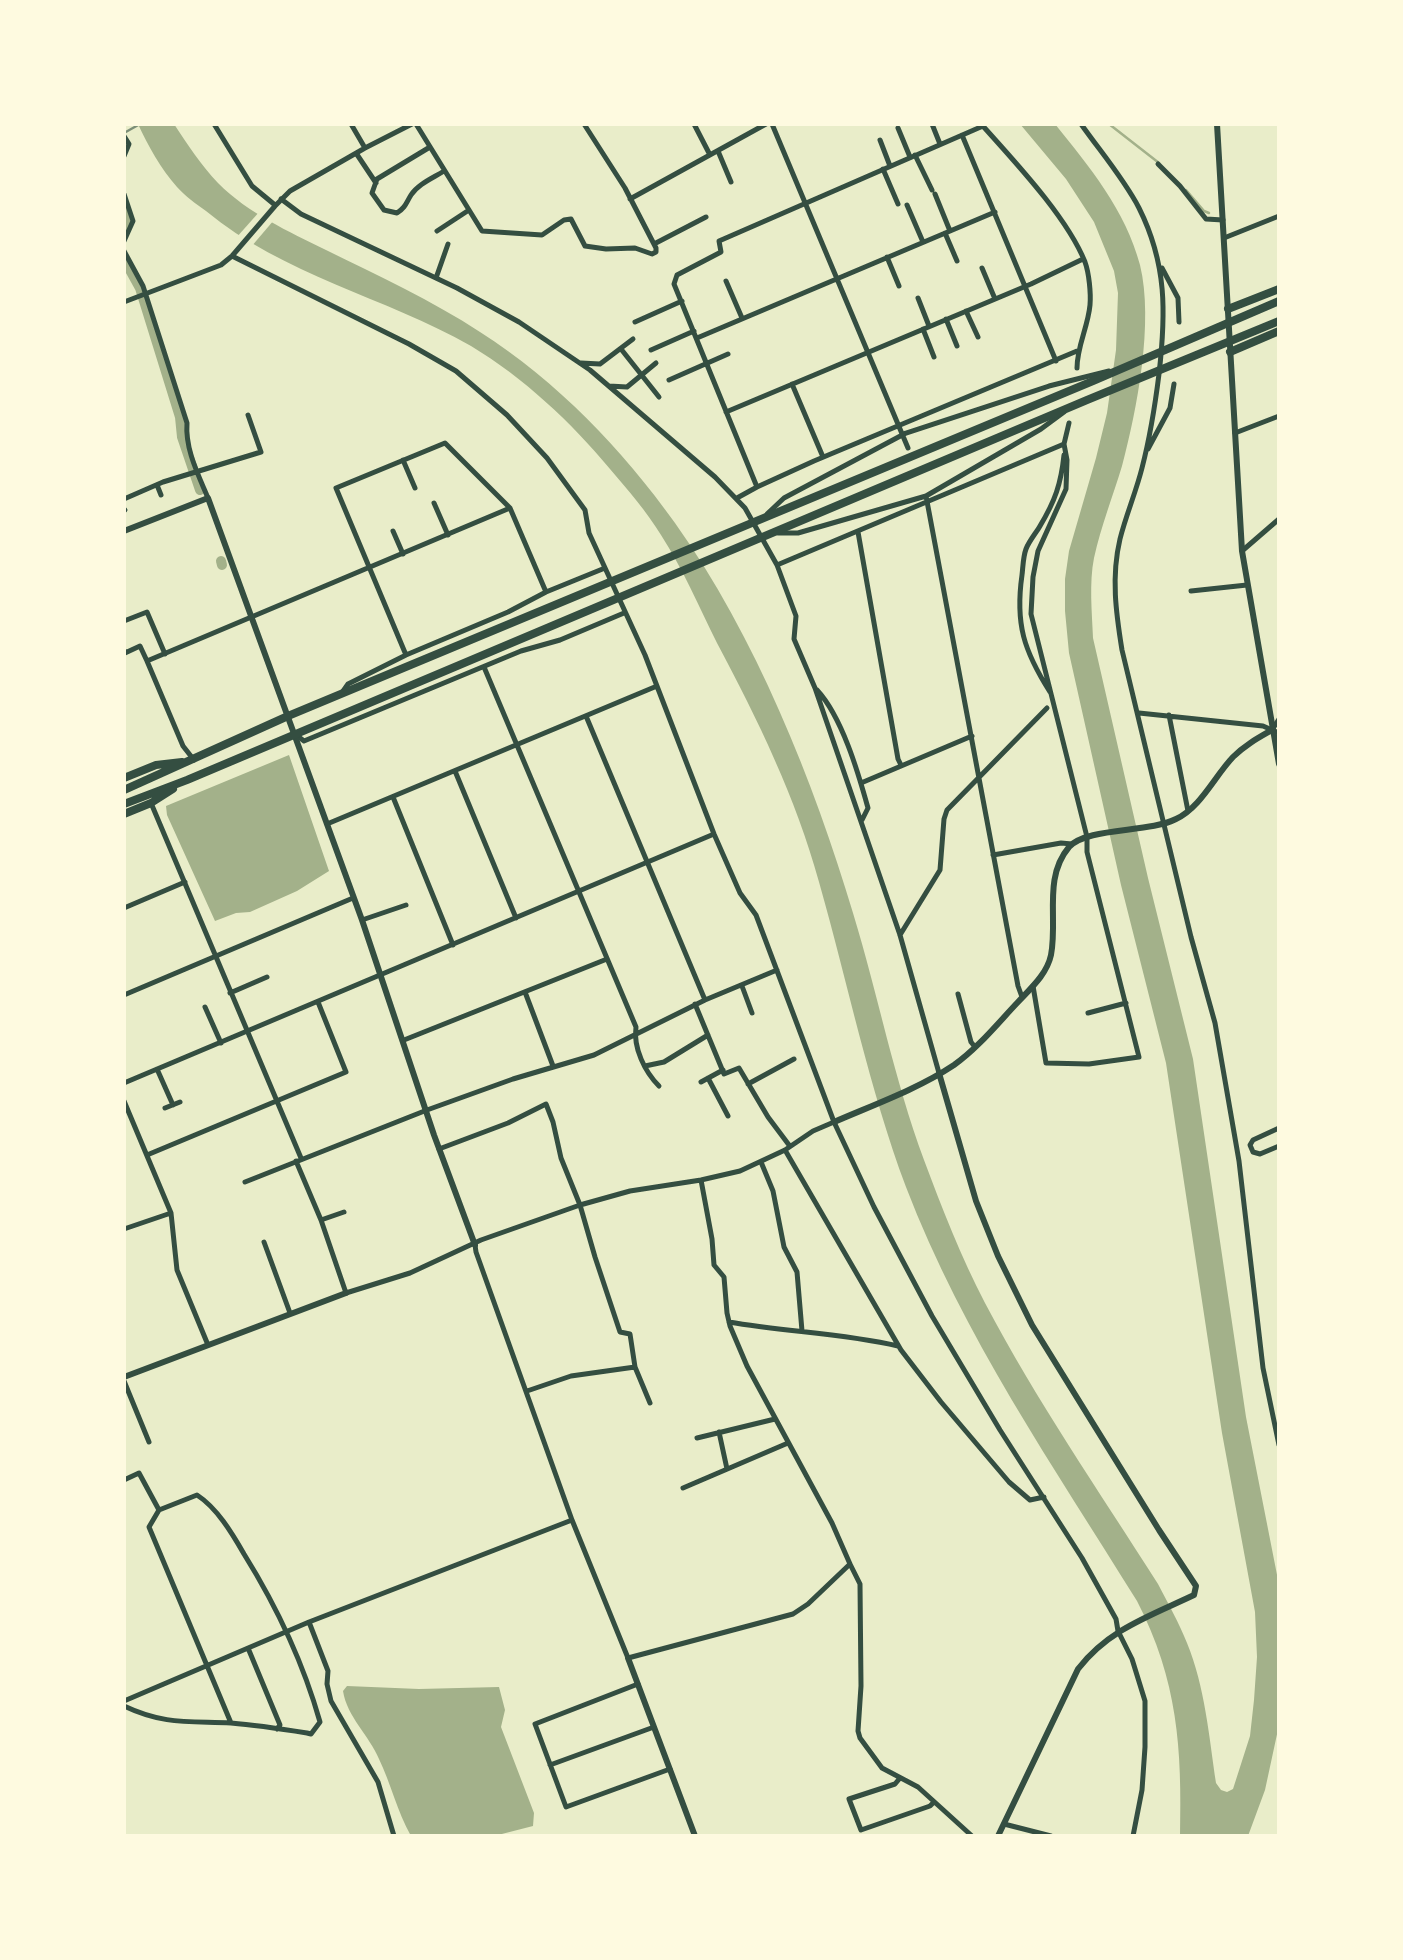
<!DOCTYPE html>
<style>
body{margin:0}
#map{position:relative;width:1403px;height:1960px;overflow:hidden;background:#e9edc9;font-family:Quicksand,sans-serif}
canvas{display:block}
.frame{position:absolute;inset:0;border:126px solid #fefae0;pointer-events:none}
</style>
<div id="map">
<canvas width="1403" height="1960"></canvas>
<div class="frame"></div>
</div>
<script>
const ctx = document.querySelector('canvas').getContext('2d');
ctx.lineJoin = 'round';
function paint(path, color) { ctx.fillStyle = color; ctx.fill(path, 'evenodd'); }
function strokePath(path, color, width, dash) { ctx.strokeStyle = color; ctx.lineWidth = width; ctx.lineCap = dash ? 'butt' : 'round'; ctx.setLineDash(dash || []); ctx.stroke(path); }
paint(new Path2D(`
 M138,124H174C187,144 202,166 218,183C249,214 288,231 326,250C377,275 433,301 480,332C558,382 622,449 675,523C755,635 814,782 853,913C878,995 894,1079 924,1160C942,1208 961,1257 985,1303C1036,1400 1099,1491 1158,1584C1168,1603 1179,1623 1187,1643C1205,1687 1209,1736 1216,1783L1221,1790L1227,1792L1233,1789L1250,1736L1254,1700L1257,1657L1255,1612L1222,1433L1166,1063L1121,885L1069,653L1065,611V579L1069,551L1096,458L1107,413L1116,350L1118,293L1114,271L1094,222L1066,179L1020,124H1055C1089,166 1126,211 1140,265C1154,322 1137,410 1122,466C1113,496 1101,526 1094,558C1089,583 1092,612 1093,638L1148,878L1193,1059L1246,1417L1279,1585V1725L1265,1790L1248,1836H1180C1182,1748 1178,1681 1137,1601C1054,1467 963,1336 906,1187C869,1088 848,984 819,882C796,798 758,720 717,643C699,607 683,569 661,535C647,512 628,490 610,469C571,422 524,378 471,346C385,297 283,275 206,211C196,204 185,196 177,187C161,169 148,146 138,124Z
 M289,755L329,871L297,891L250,912L236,913L215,921L167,815L166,806Z
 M347,1686L419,1689L499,1687L505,1710L501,1727L534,1813L533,1826L494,1836H411C397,1811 391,1784 379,1759C369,1735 347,1717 343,1691Z`), '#a3b18a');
paint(new Path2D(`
 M260,211L274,220L251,247L236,238Z`), '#e9edc9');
strokePath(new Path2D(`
 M1109,124L1159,163
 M1186,190L1204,211L1209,213`), '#a3b18a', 2.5);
strokePath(new Path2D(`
 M124,204L128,217L124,227
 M124,259L140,288L180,417L182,437L200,490
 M221,561L222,565`), '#a3b18a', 10);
strokePath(new Path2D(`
 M214,124L252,186L275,205
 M351,124L365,148
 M416,124L482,231L542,235L564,220L571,219L585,246L606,249L635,248L652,254L656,252V248L625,188L584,124
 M694,124L710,155
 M772,124L908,448
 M932,124L940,144
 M1081,124C1100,151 1124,179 1139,208C1167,264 1166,313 1159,374C1155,406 1150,437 1142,468C1136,492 1126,515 1120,539C1111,577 1116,613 1122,650L1191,937L1215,1023L1239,1161L1263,1368L1279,1445
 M982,125C1015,162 1067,217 1085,262C1089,273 1091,293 1090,305C1088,327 1077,346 1077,368
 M898,128L910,157
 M962,135L1056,361
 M124,136L129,144L124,156
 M880,140L890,166
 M430,147L377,179L372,193L384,210L397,213C406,207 406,203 411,195C418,184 433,178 444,171
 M718,151L731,182
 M356,153L376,183
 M915,155L932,190
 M1158,164L1180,186L1206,219L1223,220
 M883,169L898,204
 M124,194L133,221L124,241
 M935,194L950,231
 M281,199L301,214L457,288L519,322L590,370L715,477L745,508L777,565L796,616L794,639L815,688L900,935L939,1073
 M630,199L766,124
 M907,205L923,242
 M437,231L469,210
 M945,233L957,261
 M1224,238L1279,216
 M654,244L706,217
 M124,251L143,286L187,423C185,449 198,474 208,498
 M232,256L409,344L456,371L507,415L547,458L585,510L589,533L645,655L714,834L740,893L756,915L834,1122L874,1207L932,1316L1000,1430L1082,1558L1116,1619L1118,1631L1132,1659L1145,1701V1747L1142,1790L1133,1836
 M887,257L899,286
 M982,268L995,299
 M1162,268L1178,298L1179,322
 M436,278L448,244
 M726,281L742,318
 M918,298L929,326
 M124,302L221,265L232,256L275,206L290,191L365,148L412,124
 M966,311L978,337
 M946,319L957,346
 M635,322L682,301
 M923,329L934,357
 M697,338L995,212
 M621,349L659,397
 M651,350L694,331
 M581,363L600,364L633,339
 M669,380L728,354
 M792,384L823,457
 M609,386L627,387L656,363
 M726,412L1031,284L1083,259
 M1235,433L1279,416
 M1148,449L1170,408L1174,384
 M403,460L415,488
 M157,485L161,495
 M757,487L674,284L677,275L721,252L719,241L983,126
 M926,496L1018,986L1022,997
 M737,498L757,487L814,461L1077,351
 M124,499L163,482L261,452L248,415
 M434,503L448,535
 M124,509L125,510
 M767,514L784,498L906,433L1049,386L1109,371
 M393,531L403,554
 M858,532L898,759L901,765
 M778,533H798L926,496L1041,429L1064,412
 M1242,551L1279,519
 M777,565L1064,444
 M1191,591L1247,585
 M124,621L147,612L165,654
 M124,650L125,653L140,646L147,661
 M406,655L336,488L445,443L510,508L546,592
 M484,667L636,1027C633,1048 645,1072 659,1086
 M817,690C842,717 858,772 868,808L862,820
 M1050,692C1024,651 1015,624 1022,575C1023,567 1023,557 1026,549C1029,541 1036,533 1040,526C1055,501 1061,484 1064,455
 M341,694L348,684L406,655L508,612L546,592L605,568
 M1139,713L1263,726L1279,733
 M1169,715L1188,811
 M586,716L705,1000
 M1272,730L1279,719
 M295,734L304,741L521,651L560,640L624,613
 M194,760L183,746L147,661L510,508
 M455,771L516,918
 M861,783L972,736
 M393,797L453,945
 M151,803L301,1158
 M327,824L657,686
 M993,855L1061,843L1072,844
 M124,908L185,882
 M362,920L406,905
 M900,935L940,870L944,819L947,810L1047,708
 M742,986L752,1013
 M1033,986L1046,1063L1089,1064L1139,1057L1087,852V837L1031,614L1033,577L1038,551L1066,489L1067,460L1064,444L1069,423
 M525,992L553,1066
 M230,993L267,977
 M958,994L971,1042L975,1047
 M124,995L353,898
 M695,1004L724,1074L739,1068L768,1117L789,1145
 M205,1007L221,1043
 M1088,1013L1126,1003
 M404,1040L607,959
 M645,1066L664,1062L708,1035
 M157,1069L173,1105
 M708,1078L728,1116
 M701,1082L723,1070
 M124,1083L714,834
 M748,1084L794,1059
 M124,1101L171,1213L177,1270L208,1345
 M165,1108L180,1102
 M1279,1128L1253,1140L1250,1145L1253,1152L1260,1154L1279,1146
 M439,1149L508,1123L546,1104L553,1122L561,1158L580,1205L595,1257L620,1332L630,1334L635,1367L650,1403
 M785,1150L901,1350L941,1402L1009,1482L1030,1500L1044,1497
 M147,1155L346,1072L318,1002
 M296,1161L321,1220L346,1293L410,1273L481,1240L580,1205L630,1191L701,1180L740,1171L785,1150L813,1131L834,1122
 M761,1162L773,1191L784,1247L797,1272L802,1331
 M245,1182L427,1110L513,1079L594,1055L705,1000L777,970
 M321,1220L344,1212
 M124,1229L171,1213
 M264,1242L290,1313
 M475,1245L476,1252L572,1520L628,1658L793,1614L808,1604L850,1564L832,1523L747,1366L730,1326L727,1313L724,1277L714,1265L712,1239L701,1180
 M729,1322C785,1332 842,1333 898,1346
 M124,1381L149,1442
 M527,1391L571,1376L635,1367
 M719,1432L727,1469
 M697,1438L775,1419
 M124,1480L139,1473L159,1510
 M683,1488L788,1443
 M850,1564L860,1584L861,1686L858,1731L860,1738L882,1768L918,1787L972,1836
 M309,1622L328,1671L327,1684L331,1701L378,1782L394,1836
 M248,1648L280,1725L277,1729
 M638,1684L535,1724L566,1807L670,1769
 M124,1701L309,1622L572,1520
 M124,1706C164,1725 189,1721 231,1723C256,1725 282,1729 307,1733L311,1734L320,1722C303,1662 277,1607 244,1554C232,1533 217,1508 197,1495L159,1510L149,1527L231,1723
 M550,1765L654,1727
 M900,1778L895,1784L849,1799L861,1830L930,1806L934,1802
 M1004,1824L1051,1836`), '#344e41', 5);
strokePath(new Path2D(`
 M1217,124L1242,551L1279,764
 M124,531L208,498L362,920L434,1135L475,1245
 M939,1073L976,1201L998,1256L1032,1325L1159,1530L1196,1586L1194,1595C1150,1616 1109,1629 1078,1669L998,1836
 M834,1122C873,1105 918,1089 954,1065C978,1048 998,1023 1018,1002C1031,988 1047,974 1051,955C1058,919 1043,878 1069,847C1087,827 1149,833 1176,819C1201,807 1214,777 1233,757C1245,745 1258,738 1272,730
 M124,1377L346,1293
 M628,1658L695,1836`), '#344e41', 6);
strokePath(new Path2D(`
 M1228,309L1279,289
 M1230,352L1279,331
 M124,778L156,765L182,762
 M124,790L288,716L1093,381L1279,301
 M124,804L187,780L1087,400L1279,321
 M124,814L151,803L173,789`), '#344e41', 8);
strokePath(new Path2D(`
 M124,133L140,124`), '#7c8e77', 2.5);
</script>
